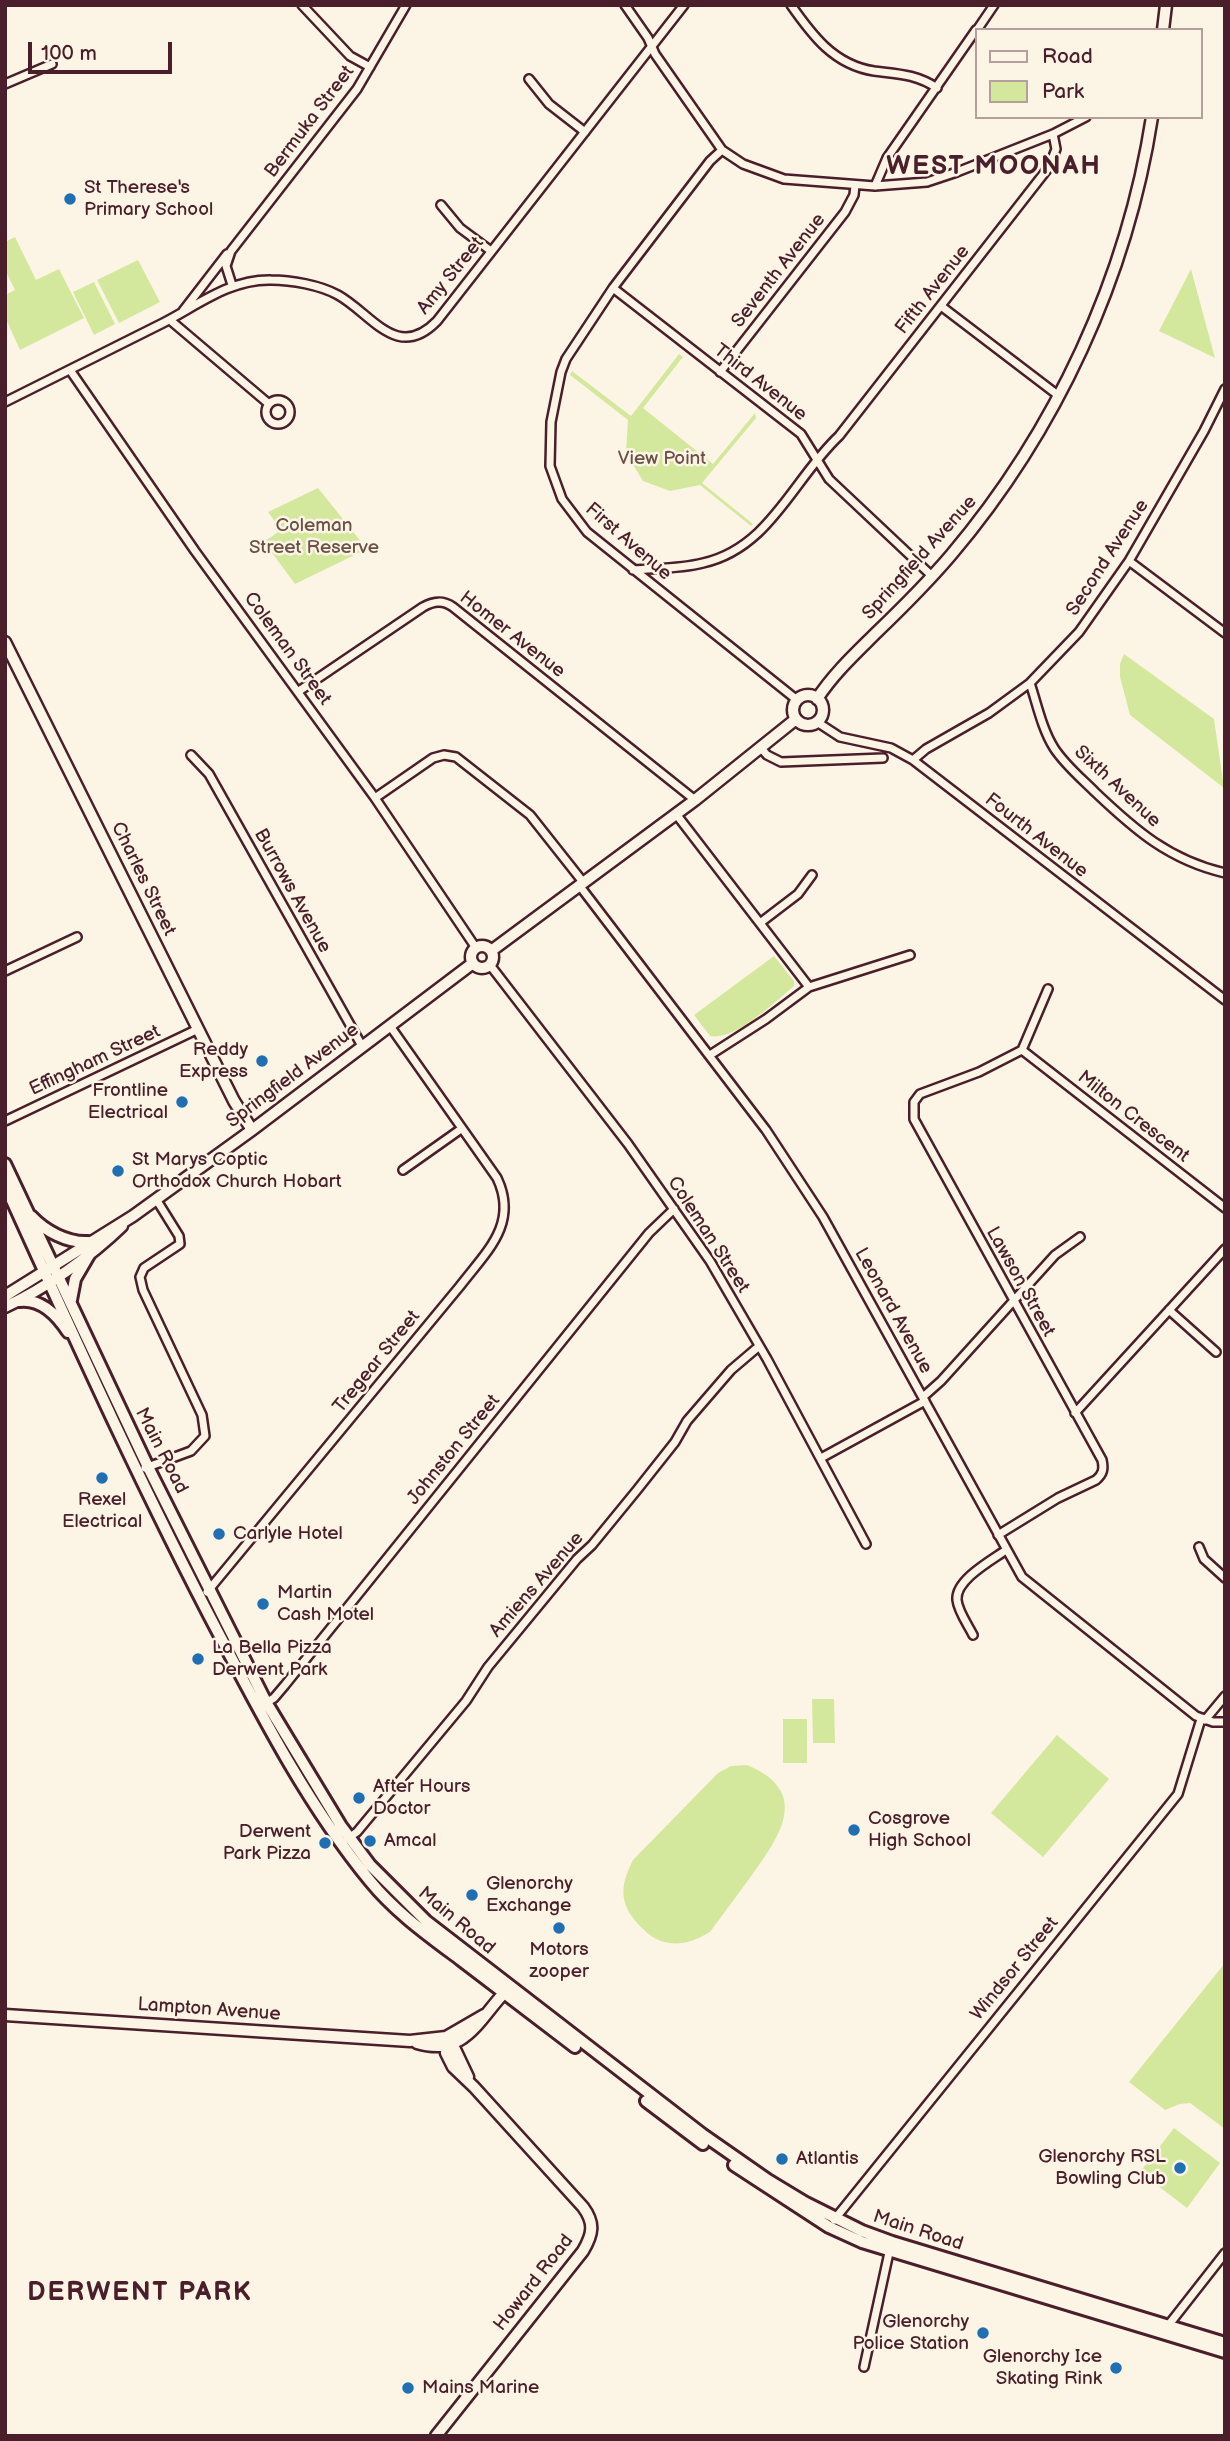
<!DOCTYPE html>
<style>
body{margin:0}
#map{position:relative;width:1230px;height:2441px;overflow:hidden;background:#fcf5e5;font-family:"Balsamiq Sans",sans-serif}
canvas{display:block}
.frame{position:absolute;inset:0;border:7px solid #4a1f2b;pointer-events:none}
.legend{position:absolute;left:975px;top:28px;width:228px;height:91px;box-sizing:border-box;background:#fcf5e5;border:2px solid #b59f9b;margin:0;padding:9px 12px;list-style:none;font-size:21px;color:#4a1f2b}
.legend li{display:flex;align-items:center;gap:14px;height:35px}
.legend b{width:35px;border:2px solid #b59f9b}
.scale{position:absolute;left:28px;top:42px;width:144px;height:32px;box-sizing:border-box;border:4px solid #4a1f2b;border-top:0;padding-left:9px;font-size:21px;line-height:24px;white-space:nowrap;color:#4a1f2b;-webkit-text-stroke:5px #fcf5e5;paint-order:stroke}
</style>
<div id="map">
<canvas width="1230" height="2441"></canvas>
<div class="frame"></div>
<ul class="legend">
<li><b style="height:9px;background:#fcf5e5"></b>Road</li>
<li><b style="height:19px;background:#d4e89d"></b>Park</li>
</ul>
<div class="scale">100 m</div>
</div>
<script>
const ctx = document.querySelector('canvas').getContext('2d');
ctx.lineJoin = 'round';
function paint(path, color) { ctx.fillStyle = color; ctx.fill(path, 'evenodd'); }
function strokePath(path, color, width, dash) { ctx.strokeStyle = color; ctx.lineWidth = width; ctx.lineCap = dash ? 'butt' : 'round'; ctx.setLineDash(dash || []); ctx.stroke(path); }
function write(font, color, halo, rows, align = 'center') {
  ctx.font = font + ' "Balsamiq Sans",sans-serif'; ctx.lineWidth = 5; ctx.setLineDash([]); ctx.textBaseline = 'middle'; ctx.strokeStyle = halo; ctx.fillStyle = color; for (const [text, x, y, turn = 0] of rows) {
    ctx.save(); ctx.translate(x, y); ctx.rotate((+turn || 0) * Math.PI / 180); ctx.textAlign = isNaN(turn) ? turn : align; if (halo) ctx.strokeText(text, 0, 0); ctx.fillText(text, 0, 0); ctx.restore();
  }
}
paint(new Path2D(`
 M15,237L36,280L59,269L84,318L20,350L5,317V295L15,290L5,270V242Z
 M138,260L160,302L119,323L97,280Z
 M1191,269L1215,358L1159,331Z
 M94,282L115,324L94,335L73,292Z
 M679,354L683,357L643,408L713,464L755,413L756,418L702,483L753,524L751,526L700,485L670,491L643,481L626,453L628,420L570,375L572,371L631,416Z
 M318,488L367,549L295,584L264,542L281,530L268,512Z
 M1124,654L1214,719L1224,788L1130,715L1120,677V664Z
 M774,956L794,981V986C775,1002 735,1041 710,1036L694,1015Z
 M812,1699H834L835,1743H813Z
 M783,1719H807V1763H783Z
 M1057,1735L1109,1779L1043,1857L991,1813Z
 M747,1765C810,1791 782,1834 752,1875C738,1894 724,1913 710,1932C686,1947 662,1949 642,1928C619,1906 619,1887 633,1860L718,1773L731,1766Z
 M1225,1963V2129L1190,2103L1180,2104L1165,2110L1129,2082Z
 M1174,2128L1220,2163L1187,2208L1140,2172Z`), '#d4e89d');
const minor = new Path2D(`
 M302,5L350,56L370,67
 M625,5L648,38L655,54L722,150L743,164L784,179L875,186L927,182L957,172L1053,134L1086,117
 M791,5C812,35 834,65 874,71C898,74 916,74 937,88
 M977,30L994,5
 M529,79L549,104L585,132
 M5,84L52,64
 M722,150L710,161L613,288L566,359L561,372L551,422L550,466L562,499L587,532L797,700
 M875,186L887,158L976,30
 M441,205L460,228L491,251
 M232,285L226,266L231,251L357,89L406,5
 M613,288L801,434L829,479L932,576
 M941,306L1059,396
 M183,311L227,254
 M170,320L269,404
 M70,370L195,551L375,798L476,948
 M720,372L845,212L854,195L855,185
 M266 412a12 12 0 1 1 24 0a12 12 0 1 1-24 0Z
 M5,402C58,376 110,349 163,323C198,305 230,279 271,280C291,280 320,285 338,295C372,314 397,362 437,321L684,5
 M1129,561L1225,633
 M633,570C657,568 680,569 703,563C770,548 793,479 839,436L1049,167L1056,149L1053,134
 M1030,683C1037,704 1042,729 1054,748C1065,765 1081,778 1095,792C1135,830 1169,860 1225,873
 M299,691L423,607C434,601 443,600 453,607L695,800
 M817,722L840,737L891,748L913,760L1225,1000
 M761,748L767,755L781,762L883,758
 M191,755L209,774L362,1046
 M913,760L926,749L989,713L1030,683L1079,632L1129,561L1204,431L1225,389
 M375,798L433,758L444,755L456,757L530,815L583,882
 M676,814L809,987
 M579,885L766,1130L823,1217L1022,1577L1196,1716L1213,1722H1225
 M760,923L798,894L812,875
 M490,965L628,1144L710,1261L767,1359L866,1544
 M5,971L77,937
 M1022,1050L1048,989
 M710,1055L766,1019L809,987L910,955
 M5,1121L198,1029
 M403,1170L461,1129
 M1169,1310L1216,1352
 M923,1397L941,1381L1055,1255L1080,1237
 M1075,1413L1225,1249
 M821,1458L925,1401
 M145,1468L191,1451L205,1436L202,1415L143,1290L140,1277L144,1268L180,1244L179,1236L156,1199
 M998,1535L1058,1498L1096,1480C1103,1474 1104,1469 1102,1460L914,1119V1102L920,1094L979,1072L1022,1050L1225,1208
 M1199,1547L1204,1559L1225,1578
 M207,1592L460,1286C486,1252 519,1224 497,1178L390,1026
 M973,1635C968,1625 958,1611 957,1600C955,1580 992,1560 1006,1550
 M264,1704L274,1698L285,1685L649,1233L674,1209
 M1205,1720L1225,1696
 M347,1839L357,1832L466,1701L488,1667L577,1559L592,1545L637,1490L675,1442L687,1421L731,1370L758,1347
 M834,2220L1178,1794L1201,1719
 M1167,2327L1225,2253
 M864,2367L890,2248`);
const tertiary = new Path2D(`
 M1163,30L1166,5
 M5,642L198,1029L234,1101L252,1130
 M793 710a15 15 0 1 1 30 0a15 15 0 1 1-30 0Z
 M817,699C834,673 856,653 877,632C903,607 928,582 951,555C1056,431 1127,278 1152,117
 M471 957a11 11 0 1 1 22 0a11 11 0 1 1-22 0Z
 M491,951L695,800L796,719
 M5,1296L133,1216L252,1130L473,963
 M5,1307C46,1288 90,1257 122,1226
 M5,2015L410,2041L446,2037L484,2015
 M451,2041L468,2077
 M417,2043C464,2057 477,2022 504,1993
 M436,2436L583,2251C593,2234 595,2223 583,2207L474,2087L453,2067L446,2053V2037`);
const secondary = new Path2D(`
 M5,1164L148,1467L266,1702L341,1826L370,1865L426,1921L702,2134L768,2180L806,2203L862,2231L892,2242L1225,2343
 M5,1185C74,1337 143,1490 221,1638C265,1722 310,1808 370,1881C395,1912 429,1936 461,1960C499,1989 537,2018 575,2047
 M31,1216C45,1231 67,1243 88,1242
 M71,1300L75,1279L89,1255
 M19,1301C41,1298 57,1315 68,1332
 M646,2101L703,2144
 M734,2165L829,2227L862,2242L1225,2352`);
strokePath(minor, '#4a1f2b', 12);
strokePath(tertiary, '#4a1f2b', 15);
strokePath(secondary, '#4a1f2b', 16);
strokePath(minor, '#fcf5e5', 7);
strokePath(tertiary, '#fcf5e5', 10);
strokePath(secondary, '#fcf5e5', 10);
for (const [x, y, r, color] of [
 [70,199,7,"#1f6fb2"],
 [262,1061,7,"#1f6fb2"],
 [182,1102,7,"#1f6fb2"],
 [118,1171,7,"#1f6fb2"],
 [102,1478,7,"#1f6fb2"],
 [219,1534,7,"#1f6fb2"],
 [263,1604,7,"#1f6fb2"],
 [198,1659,7,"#1f6fb2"],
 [359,1798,7,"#1f6fb2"],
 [854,1830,7,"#1f6fb2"],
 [370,1841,7,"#1f6fb2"],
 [325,1843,7,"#1f6fb2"],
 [472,1895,7,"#1f6fb2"],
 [559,1928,7,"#1f6fb2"],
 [782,2159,7,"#1f6fb2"],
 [1180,2168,7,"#1f6fb2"],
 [983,2333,7,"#1f6fb2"],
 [1116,2368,7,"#1f6fb2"],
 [408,2388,7,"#1f6fb2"]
]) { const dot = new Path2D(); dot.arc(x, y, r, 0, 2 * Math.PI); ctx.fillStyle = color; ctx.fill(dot); strokePath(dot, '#fcf5e5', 2.5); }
write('19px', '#4a1f2b', '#fcf5e5', [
 ["Bermuka Street",310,122,-53],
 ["Seventh Avenue",779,271,-52],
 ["Amy Street",451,276,-51],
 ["Fifth Avenue",933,290,-52],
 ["Third Avenue",760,383,38],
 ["First Avenue",628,542,41],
 ["Springfield Avenue",920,558,-48],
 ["Second Avenue",1108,558,-57],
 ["Homer Avenue",512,635,38],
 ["Coleman Street",287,649,54],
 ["Sixth Avenue",1117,787,43],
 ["Fourth Avenue",1036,836,38],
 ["Charles Street",143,879,64],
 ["Burrows Avenue",292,891,61],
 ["Effingham Street",95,1061,-25],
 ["Springfield Avenue",293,1076,-37],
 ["Milton Crescent",1133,1117,38],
 ["Coleman Street",708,1235,57],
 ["Lawson Street",1020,1282,61],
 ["Leonard Avenue",893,1311,61],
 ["Tregear Street",377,1362,-51],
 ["Johnston Street",454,1450,-51],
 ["Main Road",161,1451,63],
 ["Amiens Avenue",537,1585,-49],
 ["Main Road",456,1921,40],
 ["Windsor Street",1015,1969,-51],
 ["Lampton Avenue",209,2010,4],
 ["Main Road",918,2231,18],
 ["Howard Road",534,2283,-52]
]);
write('19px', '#4a1f2b', '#fcf5e5', [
 ["St Therese's",84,188],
 ["Primary School",84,210],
 ["Reddy",248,1050,"right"],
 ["Express",248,1072,"right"],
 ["Frontline",168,1091,"right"],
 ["Electrical",168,1113,"right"],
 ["St Marys Coptic",132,1160],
 ["Orthodox Church Hobart",132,1182],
 ["Rexel",102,1500,"center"],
 ["Electrical",102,1522,"center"],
 ["Carlyle Hotel",233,1534],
 ["Martin",277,1593],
 ["Cash Motel",277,1615],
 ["La Bella Pizza",212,1648],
 ["Derwent Park",212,1670],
 ["After Hours",373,1787],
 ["Doctor",373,1809],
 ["Cosgrove",868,1819],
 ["High School",868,1841],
 ["Derwent",311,1832,"right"],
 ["Park Pizza",311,1854,"right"],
 ["Amcal",384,1841],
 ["Glenorchy",486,1884],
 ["Exchange",486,1906],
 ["Motors",559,1950,"center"],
 ["zooper",559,1972,"center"],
 ["Glenorchy RSL",1166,2157,"right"],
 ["Bowling Club",1166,2179,"right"],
 ["Atlantis",796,2159],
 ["Glenorchy",969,2322,"right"],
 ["Police Station",969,2344,"right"],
 ["Glenorchy Ice",1102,2357,"right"],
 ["Skating Rink",1102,2379,"right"],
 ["Mains Marine",422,2388]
], 'left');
write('19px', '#6c5148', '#fcf5e5', [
 ["View Point",662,459],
 ["Coleman",314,526],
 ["Street Reserve",314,548]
]);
ctx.letterSpacing = '2px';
write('bold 26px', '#4a1f2b', '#fcf5e5', [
 ["WEST MOONAH",994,167],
 ["DERWENT PARK",140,2293]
]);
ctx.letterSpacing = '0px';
</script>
